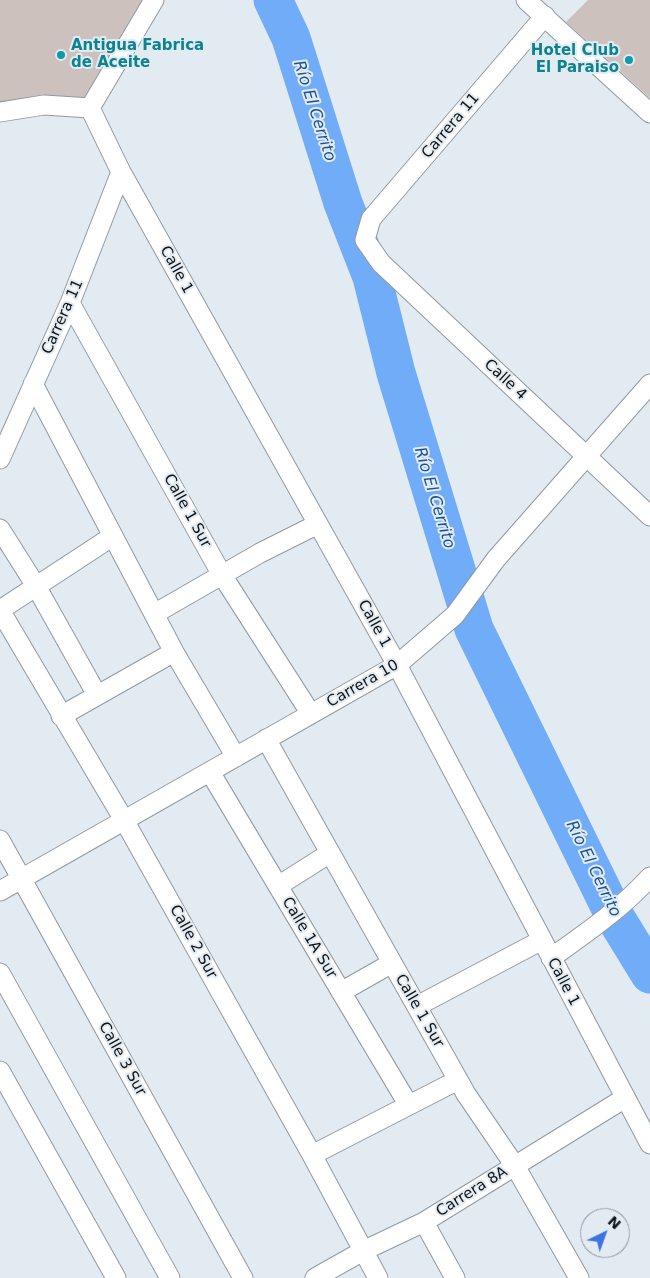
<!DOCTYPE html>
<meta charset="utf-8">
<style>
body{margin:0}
#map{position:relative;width:650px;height:1278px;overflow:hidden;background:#e2ebf2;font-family:"DejaVu Sans",sans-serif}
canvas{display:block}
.north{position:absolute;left:580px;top:1208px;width:50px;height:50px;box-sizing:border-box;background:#e2ebf2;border:1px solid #8e959a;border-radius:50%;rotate:42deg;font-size:14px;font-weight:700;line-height:20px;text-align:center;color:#101316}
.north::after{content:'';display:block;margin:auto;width:18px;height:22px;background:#3e73e3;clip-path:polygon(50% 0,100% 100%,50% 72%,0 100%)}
</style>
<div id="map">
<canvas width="650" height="1278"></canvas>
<div class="north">N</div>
</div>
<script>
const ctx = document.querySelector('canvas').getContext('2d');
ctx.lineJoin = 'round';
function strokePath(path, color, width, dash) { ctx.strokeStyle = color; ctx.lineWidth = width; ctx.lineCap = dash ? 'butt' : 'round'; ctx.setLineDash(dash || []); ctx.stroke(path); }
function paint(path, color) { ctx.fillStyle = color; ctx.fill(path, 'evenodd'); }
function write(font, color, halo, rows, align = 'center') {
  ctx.font = font + ' "DejaVu Sans",sans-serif'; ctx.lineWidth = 4; ctx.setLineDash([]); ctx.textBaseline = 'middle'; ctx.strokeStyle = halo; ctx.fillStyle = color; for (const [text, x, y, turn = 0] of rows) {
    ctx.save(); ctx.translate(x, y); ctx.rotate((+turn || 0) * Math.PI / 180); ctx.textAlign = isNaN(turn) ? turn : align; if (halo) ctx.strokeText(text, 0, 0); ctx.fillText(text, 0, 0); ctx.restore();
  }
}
strokePath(new Path2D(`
 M273,0L291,38L343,203L372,277L396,373L474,629L615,917L650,974`), '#71acf8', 39);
paint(new Path2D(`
 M0,0H154L90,108L0,112Z
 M588,0H650V98L566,22Z`), '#cdc1be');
const street = new Path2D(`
 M526,0L650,113
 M545,16L371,219L365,240L381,263L650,516
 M90,108L121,172L397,665L650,1144
 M90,108L154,0
 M0,112L44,105L90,108
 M70,303L222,575L311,714
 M33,384L174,652L236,757
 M0,459L70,303L121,172
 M0,529L36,586L97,695
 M0,610L124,820L312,1155L378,1278
 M0,610L113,536
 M154,614L260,553L318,524
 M61,716L174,652
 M266,739L466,1094L515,1166L579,1278
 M210,772L408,1104
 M0,840L243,1278
 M278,886L330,853
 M0,891L397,665L455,615L496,559L650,384
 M551,958C586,933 621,909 650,877
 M0,973L170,1278
 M341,992L392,963
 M417,1006L542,940
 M0,1071L116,1278
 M312,1155L458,1080
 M424,1222L455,1278
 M315,1278L363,1251L424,1222L625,1098`);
strokePath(street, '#919aa0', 21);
strokePath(street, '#fff', 19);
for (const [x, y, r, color] of [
 [61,55,5,"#0f9aa8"],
 [629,60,5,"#0f9aa8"]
]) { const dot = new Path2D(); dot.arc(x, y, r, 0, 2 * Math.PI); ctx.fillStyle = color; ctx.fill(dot); strokePath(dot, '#e2ebf2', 2); }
write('bold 15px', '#0d838f', '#e2ebf2', [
 ["Antigua Fabrica",71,46],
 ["de Aceite",71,63],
 ["Hotel Club",619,51,"right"],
 ["El Paraiso",619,68,"right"]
], 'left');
write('15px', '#101316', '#e2ebf2', [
 ["Carrera 11",451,126,-50],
 ["Calle 1",176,270,61],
 ["Carrera 11",63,317,-66],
 ["Calle 4",505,380,43],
 ["Calle 1 Sur",187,511,61],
 ["Calle 1",374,624,61],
 ["Carrera 10",363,684,-30],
 ["Calle 1A Sur",309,938,59],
 ["Calle 2 Sur",193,942,61],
 ["Calle 1",563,982,62],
 ["Calle 1 Sur",419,1011,60],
 ["Calle 3 Sur",122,1059,61],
 ["Carrera 8A",472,1192,-32]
]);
write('italic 16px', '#1a5397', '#e2ebf2', [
 ["Río El Cerrito",314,111,72],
 ["Río El Cerrito",434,498,73],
 ["Río El Cerrito",593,869,64]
]);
</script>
